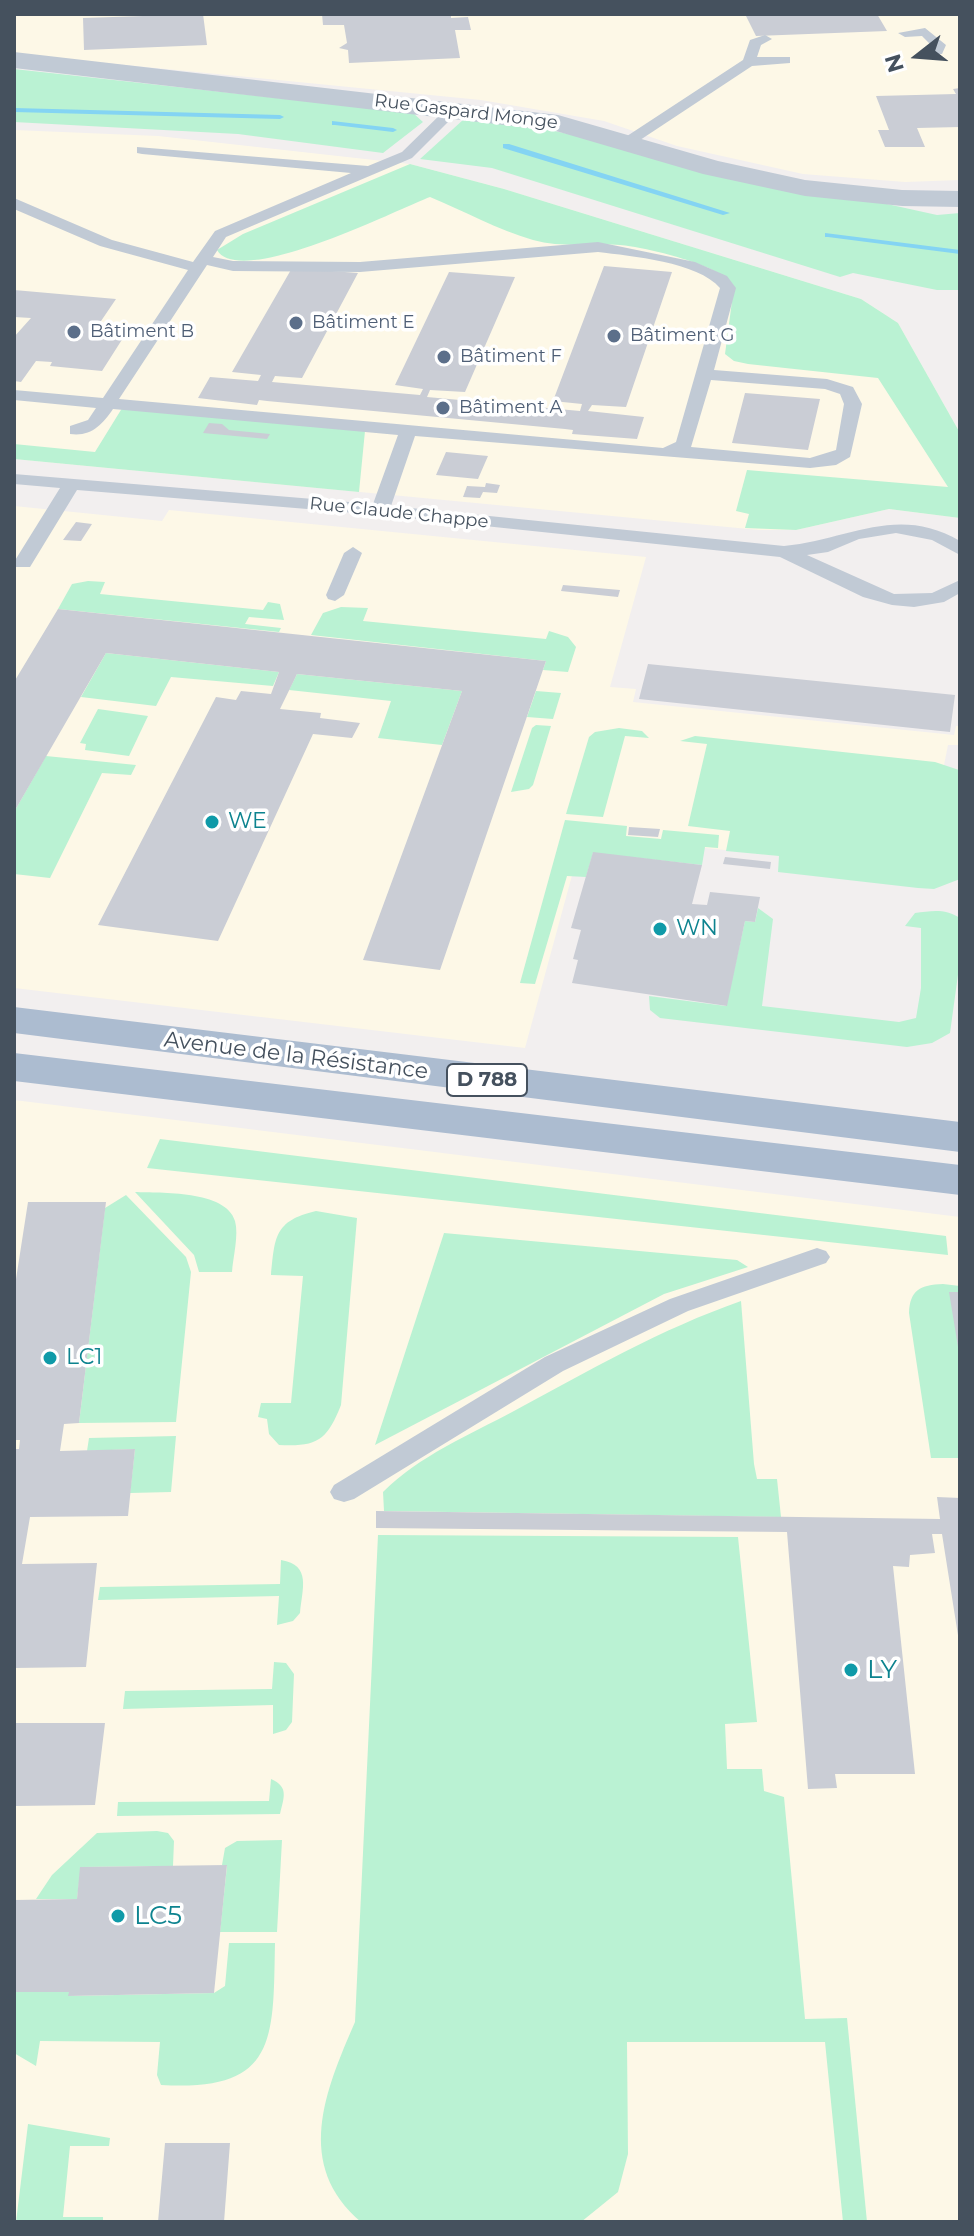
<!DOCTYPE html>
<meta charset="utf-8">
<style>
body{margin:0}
#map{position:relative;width:974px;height:2236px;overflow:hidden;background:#f2efef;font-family:Montserrat,sans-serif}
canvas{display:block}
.frame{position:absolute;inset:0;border:16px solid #45515e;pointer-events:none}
.north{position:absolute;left:878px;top:16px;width:80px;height:80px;-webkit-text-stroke:6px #fff;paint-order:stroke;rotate:253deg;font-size:22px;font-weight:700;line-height:32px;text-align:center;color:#45515e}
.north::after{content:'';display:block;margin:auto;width:28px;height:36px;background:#45515e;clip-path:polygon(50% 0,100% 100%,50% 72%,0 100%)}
</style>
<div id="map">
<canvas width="974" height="2236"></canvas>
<div class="frame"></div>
<div class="north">N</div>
</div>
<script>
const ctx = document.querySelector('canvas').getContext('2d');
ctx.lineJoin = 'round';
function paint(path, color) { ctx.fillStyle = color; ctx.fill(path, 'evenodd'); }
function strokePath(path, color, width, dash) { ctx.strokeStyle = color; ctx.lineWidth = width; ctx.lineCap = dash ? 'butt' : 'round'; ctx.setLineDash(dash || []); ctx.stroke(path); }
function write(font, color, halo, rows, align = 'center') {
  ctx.font = font + ' Montserrat,sans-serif'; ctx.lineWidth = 7; ctx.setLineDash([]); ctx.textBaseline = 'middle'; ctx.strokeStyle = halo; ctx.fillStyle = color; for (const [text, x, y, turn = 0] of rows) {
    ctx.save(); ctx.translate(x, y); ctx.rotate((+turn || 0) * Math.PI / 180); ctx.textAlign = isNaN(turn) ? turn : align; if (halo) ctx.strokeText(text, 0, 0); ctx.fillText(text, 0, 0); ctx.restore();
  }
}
paint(new Path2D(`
 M14,14H960V180L905,182L803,174L677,146L604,121L481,100L14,54Z
 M14,130L158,136L410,164L504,189L861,299L898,323L960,433V518L889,509L796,530H759L14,459Z
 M14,506L162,521L169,510L646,557L610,687L636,689L633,702L954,735L956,726H960V745H948L944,765L960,875L583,835L525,1048L14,988Z
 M14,1100L960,1217V2222H14Z`), '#fdf8e7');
paint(new Path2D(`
 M14,69L413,113L423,122L383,153L238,134L14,122Z
 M464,119L541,128L937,215L960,213V290H937L853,273L840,277L492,168L420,159Z
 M410,164L504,189L861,299L898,323L960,433V518L889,509L796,530L745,528L749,514L736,511L747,470L948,487L878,378L748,364L734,361L725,354L734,286C722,265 645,247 620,245C591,243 562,248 533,240C498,230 464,211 430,197C396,210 240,289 217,250L243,234Z
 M124,405L365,431L359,492L14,459V444L95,452Z
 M88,581L105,582L100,594L263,610L268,602L280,604L284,620L249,617L245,624L281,628L279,632L58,609L72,584Z
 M341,607L368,608L363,621L546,639L549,631L568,637L576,647L568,672L543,670L546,661L311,635L323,613Z
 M106,653L279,672L273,686L171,677L156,706L81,697Z
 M297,674L462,691L442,745L378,738L391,701L289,690Z
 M536,691L561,693L553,719L527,717Z
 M98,709L148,716L129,756L85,750L86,744L80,743Z
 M536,725L551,726L533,785L529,789L511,792L532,728Z
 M619,728L642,731L649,738L625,736L603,817L566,814L589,737L595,732Z
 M695,736L935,762L959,770L960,879L934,889L918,888L778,872L779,856L726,851L730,831L688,826L707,744L680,741Z
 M46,756L136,765L131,775L102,773L50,878L14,874V812Z
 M565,820L627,826L626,836L661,839L663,830L719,835L718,848L705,847L702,865L593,853L586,877L567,876L535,984L520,983Z
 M758,908L773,919L762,1006L899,1022L916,1018L921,988V928L905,926L915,913C931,911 945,908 960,918V960L950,1033L932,1043L907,1047L660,1018L650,1010L649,996L726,1006L745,921L755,922Z
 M160,1139L946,1236L948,1255L147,1168Z
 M135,1192C160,1193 226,1190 235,1221C239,1235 233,1257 232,1272H199L194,1255Z
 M126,1195L186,1257L191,1272L176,1422L79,1423L105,1208Z
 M316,1211L357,1218L341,1405C327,1440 318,1447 279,1445L269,1434L267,1419L258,1417L261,1403H291L303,1276L271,1275C275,1237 274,1221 316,1211Z
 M444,1233L737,1260L748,1267L664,1294L375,1445Z
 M943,1284L960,1286V1458H931L909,1313C910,1290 920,1285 943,1284Z
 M741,1301L754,1464L757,1479H777L781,1517L384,1511L383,1492C419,1456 469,1435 514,1411C588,1371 661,1329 741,1301Z
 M176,1436L171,1492L130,1493L135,1449L87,1451L89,1438Z
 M378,1535L738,1537L757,1722L725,1724L727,1769H762L764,1791L784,1797L805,2019L847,2018L867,2222H843L825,2042H627L628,2154L618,2192L581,2222H361C294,2165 325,2091 355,2022Z
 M281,1560C312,1565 302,1589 300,1613L293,1621L277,1625L279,1596L98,1600L100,1587L280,1584Z
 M274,1662L286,1663L294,1674L292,1722L286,1730L273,1734V1705L123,1709L125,1691L272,1689Z
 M271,1779C289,1787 284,1797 280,1814L117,1816L118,1802L269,1801Z
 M157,1831L168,1833L174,1841L173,1866L81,1867L77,1899H36L52,1875L97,1833Z
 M282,1840L277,1932H220L227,1866L222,1865L225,1848L237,1841Z
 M229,1943H275C273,2039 278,2092 161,2085L157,2075L160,2042L40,2041L36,2066L14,2053V1992H69V1996L214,1993L225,1986Z
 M28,2124L110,2138L109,2146H70L63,2217H103V2222H16Z`), '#baf2d3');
paint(new Path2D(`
 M14,108L280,115L284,117L280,119L14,112Z
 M332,121L393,128L397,130L393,132L335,125H332Z
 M503,144H509L730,213L723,215L503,148Z
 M825,233L960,250V254L828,237H825Z`), '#84d4f3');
paint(new Path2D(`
 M203,14L207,45L84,50L83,18Z
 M322,14H451V18L468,17L471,30H455L460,58L349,63L348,50L339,48L347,43L344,25H323Z
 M745,14H877L887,31L756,36Z
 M960,88V127L917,128L925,147H885L878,130H889L876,96L956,94L953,89Z
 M604,266L672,272L626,407L592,405L588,411L644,417L637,439L572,434L573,430L565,429L267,401L259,400L257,405L198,398L210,377L258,381L261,375L232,372L292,268L358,273L302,378L275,376L272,382L420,395L423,389L395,385L449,272L515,277L465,392L430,390L427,397L580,411L582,404L553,401Z
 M14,290L116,299L99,324L130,327L102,371L50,366L52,362L36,361L21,382L14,381V337L31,318L14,317Z
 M745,393L820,399L808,450L732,443Z
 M209,423L222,424L229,430L270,434L267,439L203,433Z
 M446,452L488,456L478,479L436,475Z
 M486,483L500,485L497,493L483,492L480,498L463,497L467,486L485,487Z
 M76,522L92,524L81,541L63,540Z
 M563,585L620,590L618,597L561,591Z
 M58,609L546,661L440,970L363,960L462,691L297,674L280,709L321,713L320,718L360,723L352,738L313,734L218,941L98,925L216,697L236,700L241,691L271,694L279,672L106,653L14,812V682Z
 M648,664L955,695L950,732L639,699Z
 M629,827L660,829L658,837L628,835Z
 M593,852L702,865L692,904L707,905L710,892L760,897L755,922L745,921L727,1006L572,983L578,960L573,959L581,930L571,928Z
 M725,857L771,862L770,869L723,864Z
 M28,1202H106L79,1423L64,1424L60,1451L135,1449L128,1516L30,1517L22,1564L97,1563L86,1667L14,1668V1449H19L20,1440H14V1292Z
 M949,1292H960V1347H958Z
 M937,1497L960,1498V1648L942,1534H932L935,1553L910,1555L909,1567L893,1566L915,1774H835L837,1788L808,1789L787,1532L376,1528V1511L940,1519Z
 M14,1723H105L95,1805L14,1806Z
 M227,1865L214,1993L68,1996L69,1992H14V1900L77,1899L80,1867Z
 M165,2143H230L224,2222H158Z`), '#cacdd5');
paint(new Path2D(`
 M925,28L946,45L942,54H932V46L922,36L905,37L898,33Z
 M765,35L772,39L761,45L757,57H790V63L752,66L631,146H621V140L743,60L750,40Z
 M450,105L462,108L412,158L226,237L213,257L233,261L360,262L598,242L695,262L727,276L736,288L714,370L827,379L853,387L862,404L850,457L836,465L810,468L415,436L391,506L784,546C848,540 897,504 960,541V555L932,540L896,533L859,539L828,552L807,555L894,594L932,593L960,580V593L944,602L914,607L892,605L863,597L780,557L380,515L77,490L30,567H16L14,562L60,488L14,484V474L373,504L398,435L113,409C102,425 91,437 70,434V426L88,420L96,408L14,400V390L103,398L188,270L100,246L14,209V198L112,240L193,262L215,231L351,173L142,154L137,153V147L368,166L402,152ZM598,252C631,256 698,262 720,288L676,442L663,448L119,399L207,265L233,271L360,272ZM711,380L825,389L840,394L844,404L836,450L810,458L691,447Z
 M353,547L362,553L344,595L335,601L328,599L326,595L344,553Z
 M817,1248L826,1251L830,1257L826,1263L688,1311L563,1371L354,1499L344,1502L334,1499L330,1492L334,1485L545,1357L670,1299Z`), '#c1cad5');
paint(new Path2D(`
 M14,52L558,115L718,161L805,180L902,190L960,191V207L902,206L805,196L703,174L556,131L14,68Z`), '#c1cad5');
paint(new Path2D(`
 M14,1007L960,1122V1152L14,1033Z
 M14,1053L960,1165V1195L14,1081Z`), '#acbcd0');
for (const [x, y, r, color] of [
 [296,323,8,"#5c6f8a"],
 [74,332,8,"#5c6f8a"],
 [614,336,8,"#5c6f8a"],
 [444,357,8,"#5c6f8a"],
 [443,408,8,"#5c6f8a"],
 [212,822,8,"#0f9aa8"],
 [660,929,8,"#0f9aa8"],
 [50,1358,8,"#0f9aa8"],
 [851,1670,8,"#0f9aa8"],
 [118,1916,8,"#0f9aa8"]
]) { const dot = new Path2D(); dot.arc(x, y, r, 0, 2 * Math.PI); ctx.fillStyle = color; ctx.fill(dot); strokePath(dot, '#fff', 3); }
write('18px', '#45515e', '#fff', [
 ["Rue Gaspard Monge",466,112,7],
 ["Rue Claude Chappe",399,513,6]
]);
write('18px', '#4e5e75', '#fff', [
 ["Bâtiment E",312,323],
 ["Bâtiment B",90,332],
 ["Bâtiment G",630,336],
 ["Bâtiment F",460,357],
 ["Bâtiment A",459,408]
], 'left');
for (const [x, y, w] of [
 [487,1080,80]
]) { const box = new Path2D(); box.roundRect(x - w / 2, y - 16, w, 32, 6); ctx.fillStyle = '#fff'; ctx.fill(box); strokePath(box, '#45515e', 2); }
write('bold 20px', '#45515e', null, [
 ["D 788",487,1080]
]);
write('22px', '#0d838f', '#fff', [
 ["WE",228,822],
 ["WN",676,929],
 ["LC1",66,1358]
], 'left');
write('22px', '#45515e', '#fff', [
 ["Avenue de la Résistance",296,1056,7]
]);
write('26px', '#0d838f', '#fff', [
 ["LY",867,1670],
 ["LC5",134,1916]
], 'left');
</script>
